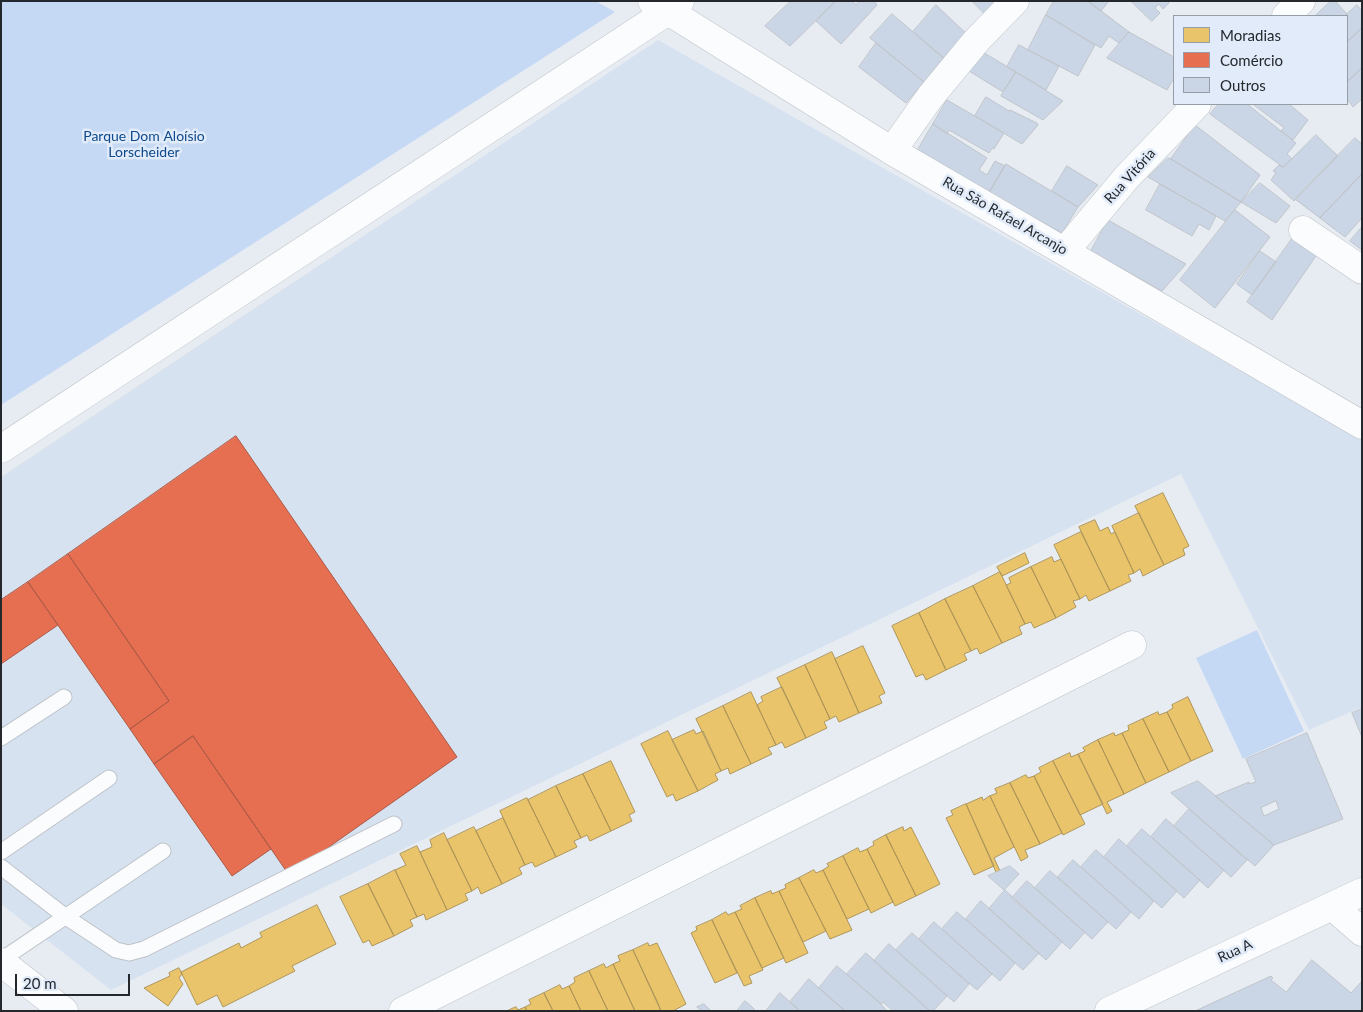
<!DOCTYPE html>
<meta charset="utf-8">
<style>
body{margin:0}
#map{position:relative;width:1363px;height:1012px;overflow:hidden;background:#e7ecf3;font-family:Lato,sans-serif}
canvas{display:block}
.frame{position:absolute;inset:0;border:2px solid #24282d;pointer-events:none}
.legend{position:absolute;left:1173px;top:15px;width:175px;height:90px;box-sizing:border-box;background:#e1ebf9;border:1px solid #959da7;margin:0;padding:6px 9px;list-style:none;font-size:15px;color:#24282d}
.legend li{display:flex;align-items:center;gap:10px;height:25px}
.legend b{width:25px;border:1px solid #959da7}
.scale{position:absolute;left:15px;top:974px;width:115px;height:22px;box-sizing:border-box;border:2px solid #24282d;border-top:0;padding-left:6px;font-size:15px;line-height:18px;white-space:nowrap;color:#24282d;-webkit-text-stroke:4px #e1ebf9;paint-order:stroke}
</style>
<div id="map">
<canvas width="1363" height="1012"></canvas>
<div class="frame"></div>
<ul class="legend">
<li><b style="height:14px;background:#e9c46a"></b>Moradias</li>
<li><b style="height:14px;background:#e76f51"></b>Comércio</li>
<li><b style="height:14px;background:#cad6e5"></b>Outros</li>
</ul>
<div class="scale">20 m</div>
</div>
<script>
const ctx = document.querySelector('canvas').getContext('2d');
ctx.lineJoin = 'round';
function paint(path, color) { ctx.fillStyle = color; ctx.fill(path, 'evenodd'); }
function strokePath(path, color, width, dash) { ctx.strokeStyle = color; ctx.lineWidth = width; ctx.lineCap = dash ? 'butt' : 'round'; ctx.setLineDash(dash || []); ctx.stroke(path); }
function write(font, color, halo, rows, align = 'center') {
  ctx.font = font + ' Lato,sans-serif'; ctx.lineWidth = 5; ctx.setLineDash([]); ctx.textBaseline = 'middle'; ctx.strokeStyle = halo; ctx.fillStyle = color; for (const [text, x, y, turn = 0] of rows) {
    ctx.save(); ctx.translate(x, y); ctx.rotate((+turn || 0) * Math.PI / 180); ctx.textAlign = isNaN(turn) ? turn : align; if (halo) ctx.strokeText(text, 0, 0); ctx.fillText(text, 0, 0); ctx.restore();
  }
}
paint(new Path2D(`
 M658,40L1362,440V707L1309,730L1181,474L111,990L1,904V477Z`), '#d7e2f0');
paint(new Path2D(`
 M1,1H596L615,12L1,405Z
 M1257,630L1304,731L1243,759L1196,658Z`), '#c6d9f4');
const homes = new Path2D(`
 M1163,493L1189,546L1183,549L1185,555L1164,565L1135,506Z
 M1139,513L1164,565L1143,576L1140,569L1134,573L1112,526Z
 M1095,520L1100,531L1108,527L1111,534L1115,532L1134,573L1128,575L1131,581L1110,591L1079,527Z
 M1081,532L1110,591L1089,601L1086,595L1080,599L1054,545Z
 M1025,553L1029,563L1002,576L997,567Z
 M1052,557L1054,562L1061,559L1080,599L1073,601L1076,607L1056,618L1031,567Z
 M1031,567L1056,618L1034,628L1031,622L1025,624L1006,585L1011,583L1009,578Z
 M1000,572L1025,624L1019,627L1022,634L1002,643L973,586Z
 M973,586L1002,643L980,654L977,648L971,651L945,599Z
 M945,599L971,651L964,654L967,660L946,670L919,613Z
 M919,613L946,670L926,680L923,674L916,677L892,626Z
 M863,646L885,693L879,696L882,703L859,713L835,659Z
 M832,652L859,713L839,722L836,716L830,719L805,665Z
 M805,665L830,719L824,722L827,728L806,738L777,678Z
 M782,687L806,738L785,748L782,742L776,745L757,705L763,701L761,697Z
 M751,692L776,745L768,748L772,754L751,764L723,706Z
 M1188,697L1213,751L1191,761L1167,712L1173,708L1172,705Z
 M723,706L751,764L730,774L728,768L721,771L696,719Z
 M1158,712L1159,715L1167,712L1191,761L1169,772L1143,719Z
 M1143,719L1169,772L1146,783L1122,733L1129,730L1128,726Z
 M694,730L696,734L703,731L721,771L715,774L718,780L698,791L672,740Z
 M668,731L698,791L676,801L673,794L667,797L641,744Z
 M1114,733L1115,736L1122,733L1146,783L1124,794L1098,740Z
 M1098,740L1124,794L1107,802L1112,811L1107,814L1078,754L1085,751L1083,748Z
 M1070,753L1071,757L1078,754L1103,804L1080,815L1053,761Z
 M611,761L635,812L629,815L632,821L611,831L583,774Z
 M1053,761L1085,824L1063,835L1034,776L1041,772L1039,768Z
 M583,774L611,831L590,841L587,835L581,838L556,786Z
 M1026,775L1028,778L1034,776L1062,833L1040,844L1010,783Z
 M1010,783L1040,844L1025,850L1028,857L1021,861L990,796L997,793L995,789Z
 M556,786L581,838L574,841L577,847L556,857L528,800Z
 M990,796L1014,847L994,858L1000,871L996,872L966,804L982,797L983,800Z
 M527,798L556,857L535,867L532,862L525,865L500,811Z
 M966,804L994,866L974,875L946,818L953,815L951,811Z
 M503,818L525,865L519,868L522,874L502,884L476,831Z
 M474,827L502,884L481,894L478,887L472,891L447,840Z
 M903,827L904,831L911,827L940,884L916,896L886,835Z
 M444,833L472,891L465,894L468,900L447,910L420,852L432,847L430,840Z
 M886,835L916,896L895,906L867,849L874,845L873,842Z
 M417,846L447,910L426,920L424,914L417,917L395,870L406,865L400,854Z
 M858,848L860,852L867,849L893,902L871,913L843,856Z
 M843,856L869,909L847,919L823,870L829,866L827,864Z
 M395,870L417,917L410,920L413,926L394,936L368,884Z
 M814,870L816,873L823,870L852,930L830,939L799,878Z
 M799,878L826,931L803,942L779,891L786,888L785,885Z
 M368,884L394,936L372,946L369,940L363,943L340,897Z
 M771,891L772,894L779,891L808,953L786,963L755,898Z
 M755,898L784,958L762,968L735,912L742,909L740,906Z
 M317,905L336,944L292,966L295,971L223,1007L217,995L197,1005L181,972L239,943L241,948L262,937L260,933Z
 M726,912L728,915L735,912L763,970L749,976L752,983L744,986L712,920Z
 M712,920L737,973L715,983L691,933L697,930L696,927Z
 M648,943L649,946L657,943L686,1004L673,1011H661L633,950Z
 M633,950L657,1001L661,1011H635L613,964L620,961L618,956Z
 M604,964L606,968L613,964L635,1011H608L589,971Z
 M179,968L182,974L179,978L183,984L168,1006L144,988L170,976L169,973Z
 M589,971L608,1011H581L569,986L575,982L574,978Z
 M560,985L562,989L569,986L581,1011H553L544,993Z
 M544,993L553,1011H527L525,1007L531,1004L529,1000Z
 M516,1007L518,1010L525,1007L527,1011H507Z`);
paint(homes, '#e9c46a');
strokePath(homes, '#ae9558', 1);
const shops = new Path2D(`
 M236,436L457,757L289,875L193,736L154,764L130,729L169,701L68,554Z
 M68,554L169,701L130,729L28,582Z
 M28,582L58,625L1,664V600Z
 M193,736L271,849L232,876L154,764Z`);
paint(shops, '#e76f51');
strokePath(shops, '#ac5a46', 1);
const building = new Path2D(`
 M791,1H836L790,46L765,26Z
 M836,1H852L856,5L859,1H874L877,5L841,44L816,21Z
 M972,1H996L985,14Z
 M1054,1H1088L1129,32L1119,43L1109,36L1101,48L1046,15Z
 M1088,1H1109L1101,11Z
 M1131,1H1168L1169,3L1163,9L1159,4L1155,8L1160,13L1152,21Z
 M1331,1H1335L1347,14L1345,16H1315Z
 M936,5L972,39L950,64L913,32Z
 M1357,5L1362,11V28L1347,42V16H1345Z
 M892,14L944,58L924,82L870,38Z
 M1046,15L1095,45L1078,76L1028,50Z
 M1362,28V68L1347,82V42Z
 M1129,32L1174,57V78L1167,90L1107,58Z
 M876,43L924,82L906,103L859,67Z
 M1019,45L1059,66L1046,90L1007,67Z
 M981,51L1016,72L1003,92L969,71Z
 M1362,68V99L1353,107L1347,99V82Z
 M1016,72L1063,101L1043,120L1001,96Z
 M986,97L1009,111L1010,110L1037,123L1038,125L1022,144L975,116Z
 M947,100L1004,133L994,149L992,148L989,153L949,130L947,134L933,124Z
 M1219,104H1247L1296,143L1287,154L1292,159L1283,167L1210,114Z
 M1253,104H1289L1308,120L1293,140L1281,131L1284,128Z
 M933,124L987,158L979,170L987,175L995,161L1005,166L989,193L916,153Z
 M1195,125L1260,175L1241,202L1171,159Z
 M1316,135L1338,156L1294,201L1271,180L1276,173L1273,171L1279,165L1283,167Z
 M1355,138L1362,144V174L1320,218L1295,199Z
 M1168,158L1171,159L1241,202L1225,221L1148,177Z
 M1006,164L1078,207L1062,233L989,193Z
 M1067,166L1098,185L1078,207L1052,191Z
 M1362,174V218L1345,237L1320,218Z
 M1260,183L1290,206L1276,223L1241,202Z
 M1160,184L1216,216L1209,230L1199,224L1192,236L1146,210Z
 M1235,210L1270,237L1215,308L1180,280Z
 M1108,220L1186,264L1162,291L1091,251Z
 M1362,227V250L1350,241Z
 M1294,236L1318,253L1272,320L1247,302Z
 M1260,251L1276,262L1252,295L1237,284Z
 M1362,709V737L1352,713Z
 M1307,733L1343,819L1274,845L1215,796L1249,782V784L1256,782L1246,759ZM1276,801L1279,809L1264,816L1261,808Z
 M1198,781L1274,845L1255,866L1171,793Z
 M1189,809L1247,860L1231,877L1174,826Z
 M1166,819L1224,870L1208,888L1151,837Z
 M1142,829L1200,880L1184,898L1127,846Z
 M1119,839L1177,891L1162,908L1104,857Z
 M1096,850L1154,901L1139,919L1081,867Z
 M1073,860L1131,912L1116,929L1058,877Z
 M1010,866L1019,874L1004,890L988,876Z
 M1050,871L1108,922L1092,939L1035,888Z
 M1027,881L1085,932L1070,949L1012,898Z
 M1005,890L1062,942L1046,960L989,909Z
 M981,901L1039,953L1023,970L966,919Z
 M957,912L1015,963L1000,981L942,929Z
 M934,922L992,974L977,990L919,939Z
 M912,933L969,984L954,1002L896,950Z
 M889,944L947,996L933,1011H930L874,961Z
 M866,953L918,1000L930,1011H893L883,1002L881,1004L847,974Z
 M1312,960L1351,993L1362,981V1011H1195L1271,976L1273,978L1271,980L1286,992Z
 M837,966L881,1004L887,1011H845L819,988Z
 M809,979L819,988L845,1011H800L790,1002Z
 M780,993L800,1011H766Z
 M745,1001L752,1007L756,1011H737Z
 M704,1004L711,1011H702L697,1007Z`);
paint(building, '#cad6e5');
strokePath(building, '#c0c4ca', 1);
const service = new Path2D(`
 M1,738L64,697
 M1,852L109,778
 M1,867L66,917L116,950L129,953L144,949L394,824
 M1,960L163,851`);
const minor = new Path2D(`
 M652,1L892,151L1362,425
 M1286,16L1301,1
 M892,151L930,97L977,40L1015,1
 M1303,230L1362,270
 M1065,251L1127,177L1197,104
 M1,449L668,11L680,1
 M1332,906L1362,932
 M403,1011L1132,645
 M1109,1011L1362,892`);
const primary = new Path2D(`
 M1,962L64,1011`);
strokePath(service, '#bdc2c8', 17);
strokePath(minor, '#bdc2c8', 29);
strokePath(primary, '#bdc2c8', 29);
strokePath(service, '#fbfcfd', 15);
strokePath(minor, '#fbfcfd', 28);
strokePath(primary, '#fbfcfd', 28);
write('14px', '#0e498c', '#e1ebf9', [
 ["Parque Dom Aloísio",144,136],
 ["Lorscheider",144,152]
]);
write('14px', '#24282d', '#e1ebf9', [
 ["Rua Vitória",1130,176,-48],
 ["Rua São Rafael Arcanjo",1005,216,30],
 ["Rua A",1235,951,-25]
]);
</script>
